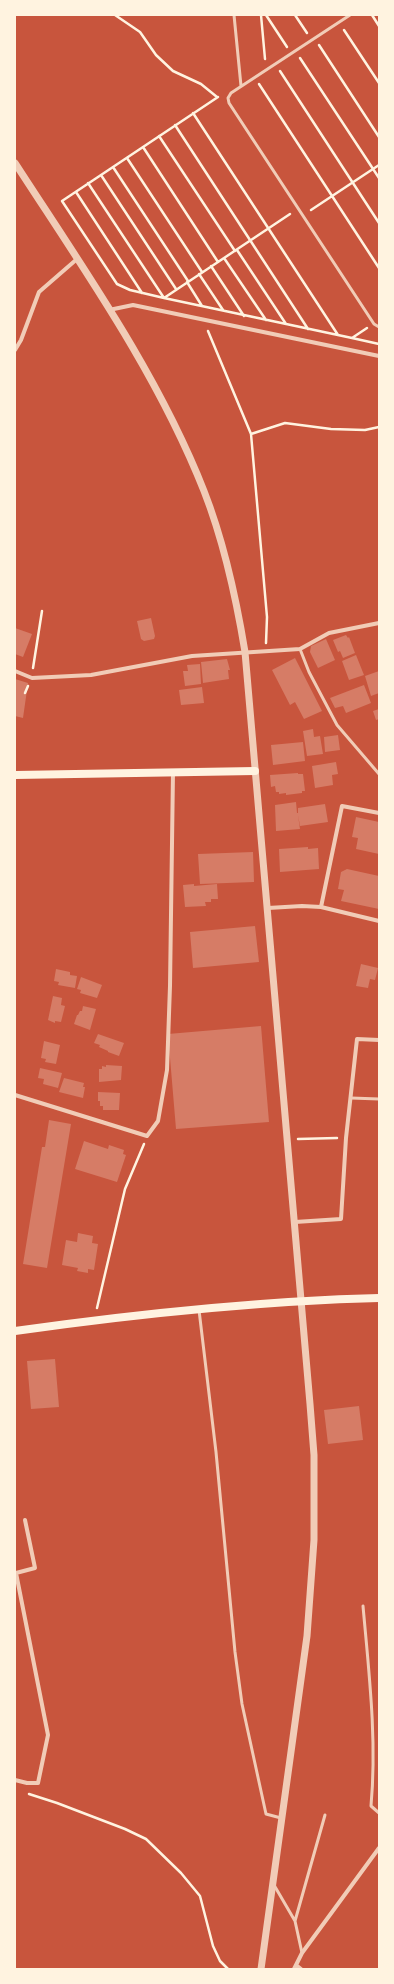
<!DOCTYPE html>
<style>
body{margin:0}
#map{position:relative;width:394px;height:1984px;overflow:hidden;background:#c8553d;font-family:Raleway,sans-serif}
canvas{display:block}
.frame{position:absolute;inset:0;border:16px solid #fff3e0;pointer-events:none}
</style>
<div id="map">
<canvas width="394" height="1984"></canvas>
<div class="frame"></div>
</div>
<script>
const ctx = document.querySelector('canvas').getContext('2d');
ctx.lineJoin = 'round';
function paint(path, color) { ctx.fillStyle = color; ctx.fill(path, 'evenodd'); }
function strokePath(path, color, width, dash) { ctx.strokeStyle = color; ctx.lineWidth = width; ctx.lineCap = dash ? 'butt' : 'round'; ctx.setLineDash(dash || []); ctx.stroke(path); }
paint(new Path2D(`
 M151,618L155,636L154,639L144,641L141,639L137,621Z
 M15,628L32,634L23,657L15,654Z
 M346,635L348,638L349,637L355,653L343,658L340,651L338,652L333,640Z
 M326,639L335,660L318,668L310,652L311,646Z
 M356,655L364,675L349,680L342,661Z
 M295,658L322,711L304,719L295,702L290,705L272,670Z
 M227,659L230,670H228L229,679L203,683L201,662Z
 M200,664L201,684L185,686L183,671H188L187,665Z
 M379,671V693L371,696L365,676Z
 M15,679L28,683L23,718L15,716Z
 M364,685L371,703L346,713L343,706L335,708L330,698Z
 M202,687L204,703L181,705L179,690Z
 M379,709V719L376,720L373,711Z
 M313,729L314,737L320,736L323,754L307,756L303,731Z
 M338,735L340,750L325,752L324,737Z
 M303,742L305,761L273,765L271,745Z
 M336,762L338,774L332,775L333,785L315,788L312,766Z
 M298,773V774H303L305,791H302V793L286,795V793L279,794V792H276L275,786L271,787L270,775Z
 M296,802L297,813H298V808L325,804L328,822L300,826L298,815L300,829L276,831L275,805Z
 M356,817L379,822V854L356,849L358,838L352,837Z
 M308,847V849L318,848L319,869L280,872L279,849Z
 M253,852L254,882L200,884L198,854Z
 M347,869L379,876V909L341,901L344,890L338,889L341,872Z
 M194,884V886L217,884L218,899H211V902H205L206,906L185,907L183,885Z
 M255,926L259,962L193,968L190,932Z
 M361,964L378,968L375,980L370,979L368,988L356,986Z
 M56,969L70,972V975L77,976L75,988L58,985L59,982L54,981Z
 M81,977L102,985L97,998L80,993L81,990L77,989Z
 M53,996L62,998L61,1005L65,1006L61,1022L55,1021V1023L48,1020Z
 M83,1006L96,1009L90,1030L74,1024L77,1015H78L80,1011H82Z
 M261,1026L269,1122L176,1129L168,1034Z
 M98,1034L124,1043L119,1056L108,1052V1051L99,1047L100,1045L94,1043Z
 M44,1041L60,1045L56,1064L45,1062L46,1059L41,1058Z
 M106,1065L122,1066L121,1080L99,1082V1069H102V1066L106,1067Z
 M40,1068L62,1073L58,1088L43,1084L44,1079L38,1078Z
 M64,1078L84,1083L83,1087H85L83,1098L59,1092Z
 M98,1092L120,1093L119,1110H103V1106H100V1101H98Z
 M49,1120L71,1124L47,1268L23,1264L42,1147H45Z
 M84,1141L108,1149L109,1145L124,1150L123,1154L126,1155L117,1182L75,1169Z
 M78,1233L93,1236L92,1243L98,1244L94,1270L88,1269V1273L77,1271L78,1268L62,1265L66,1240L77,1242Z
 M55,1359L59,1407L31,1409L27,1361Z
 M359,1406L363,1440L328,1444L324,1410Z`), '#d67c66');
strokePath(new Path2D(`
 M115,15L140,32L156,55L173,71L201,84L217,97
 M261,15L265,59
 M266,15L287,47
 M295,15L307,33
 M372,15L379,26
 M344,30L379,83
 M319,45L379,137
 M300,58L379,178
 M280,71L379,223
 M259,84L379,268
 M218,97L62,201L117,284L130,290L164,298L290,214
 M193,113L338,335
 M175,125L308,329
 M159,136L235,251
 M143,147L218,262
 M127,158L202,272
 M113,167L188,281
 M101,175L176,289
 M88,183L164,298L352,338L367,328
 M76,192L142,293
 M311,210L379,165
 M237,250L286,324
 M224,258L266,320
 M211,266L244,316
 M199,274L223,310
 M187,282L202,306
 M208,331L251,434L267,617L266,643
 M352,338L379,344
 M251,434L285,423L331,429L365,430L379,427
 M33,668L42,611
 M25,693L28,686
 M298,1139L337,1138
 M97,1308L125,1189L144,1144
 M29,1794L57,1803L125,1829L146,1839L181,1873L200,1896L213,1946L220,1961L228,1969`), '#fff3e0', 2.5);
strokePath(new Path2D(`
 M234,15L241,86
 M350,15L231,93L228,98L229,103L374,324L379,327
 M300,649L309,672L337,725L379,774
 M351,1098L379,1099
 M199,1310L216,1452L235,1652L242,1704L266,1814L281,1818
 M363,1606C369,1673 377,1740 371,1806L379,1813
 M274,1885L295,1921L302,1953
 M295,1921L325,1815`), '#f1ccb7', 3);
strokePath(new Path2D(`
 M109,310L133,305L379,356
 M15,350L21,340L39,292L77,259
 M15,671L32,678L91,675L192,656L300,649L329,633L379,623
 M321,907L342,806L379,813
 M268,908L302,906L321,907L379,921
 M15,1095L147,1136L158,1121L167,1070L170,986L173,772
 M295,1222L341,1219L346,1138L357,1039L379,1040
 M15,1780L27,1783H38L48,1735L16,1573L35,1568L25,1520
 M296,1965L301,1969
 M294,1969L302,1953L379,1848`), '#f1ccb7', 4);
strokePath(new Path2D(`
 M15,163C83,268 158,374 204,491C224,542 236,597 245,652L310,1404L314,1455V1540L307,1636L261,1969`), '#f1ccb7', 7);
strokePath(new Path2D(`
 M15,775L255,771
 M15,1331C136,1314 257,1301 379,1298`), '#fff3e0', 8);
</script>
